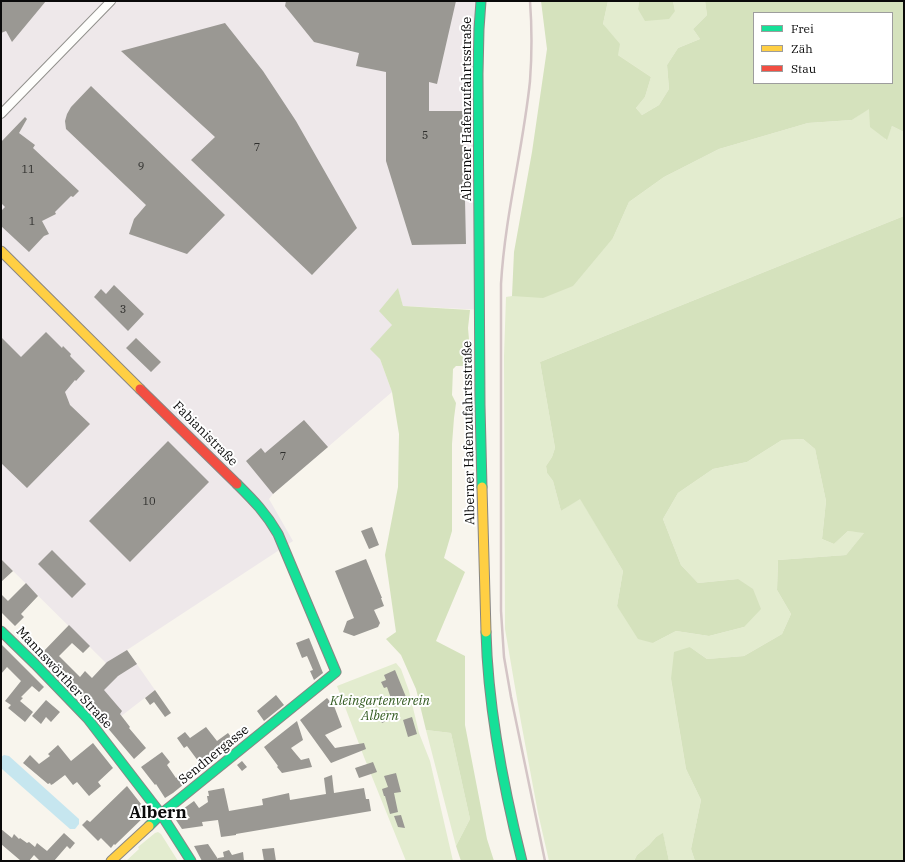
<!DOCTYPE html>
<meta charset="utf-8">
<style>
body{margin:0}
#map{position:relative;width:905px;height:862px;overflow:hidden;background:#f8f5ed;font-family:"IBM Plex Serif",serif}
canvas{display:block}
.frame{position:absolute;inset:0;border:2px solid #0a0a0a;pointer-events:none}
.legend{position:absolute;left:753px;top:12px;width:140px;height:72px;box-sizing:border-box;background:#fff;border:1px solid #9d9d9d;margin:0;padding:5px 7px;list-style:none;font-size:12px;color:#0a0a0a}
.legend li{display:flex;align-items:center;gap:8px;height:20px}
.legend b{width:20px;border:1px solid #9d9d9d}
</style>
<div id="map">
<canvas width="905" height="862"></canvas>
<div class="frame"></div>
<ul class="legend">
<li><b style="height:5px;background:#16e098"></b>Frei</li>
<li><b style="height:5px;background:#ffcf43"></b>Zäh</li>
<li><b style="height:5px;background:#f24e42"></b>Stau</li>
</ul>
</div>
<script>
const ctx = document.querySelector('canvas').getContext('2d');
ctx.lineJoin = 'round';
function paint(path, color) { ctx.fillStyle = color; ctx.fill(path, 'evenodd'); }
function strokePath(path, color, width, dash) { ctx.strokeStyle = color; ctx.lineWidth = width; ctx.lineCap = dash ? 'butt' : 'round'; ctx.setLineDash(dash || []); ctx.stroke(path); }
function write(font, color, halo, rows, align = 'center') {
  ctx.font = font + ' "IBM Plex Serif",serif'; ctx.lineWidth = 4; ctx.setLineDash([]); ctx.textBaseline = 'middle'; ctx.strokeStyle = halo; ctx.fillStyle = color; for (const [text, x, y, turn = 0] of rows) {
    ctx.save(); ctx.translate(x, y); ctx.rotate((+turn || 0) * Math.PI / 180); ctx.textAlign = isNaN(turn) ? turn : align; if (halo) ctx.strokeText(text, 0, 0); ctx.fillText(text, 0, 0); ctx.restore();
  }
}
paint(new Path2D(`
 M1,1H486L483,27L485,310L403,306L398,289L392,325L380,359L392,392L273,494L269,499L293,541L127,650L155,690L120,717L105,724L78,693L106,663L1,559Z`), '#eee8ea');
paint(new Path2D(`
 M608,1H639L638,9L675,11L673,1H705L707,15L693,29L700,39L678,48L667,65L669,89L659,105L642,115L636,108L645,97L651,77L618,55L603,24Z
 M869,108L886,140L892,126L904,132V216L540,362L555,448L552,457L546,466L547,473L553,481L561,511L580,498L623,571L617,606L653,643L676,631L709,636L744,627L738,579L698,583L681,565L663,519L678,493L713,469L747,462L782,440L803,439L815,449L826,501L822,539L834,544L848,531L865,532L846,555L778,560L777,590L791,614L782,634L744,656L707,659L690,647L671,679L686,769L701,800L691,849L695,861H669L663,834L656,837L649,845L637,855L634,861H549L538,813L521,722L505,629L504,356L506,297L512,296L613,238L629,202L664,177L719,149L808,123L852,120Z
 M396,663L401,669L409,691L419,733L430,761L453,861H406L364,757L337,686Z
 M426,730L451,733L470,819L456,846Z
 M158,832L161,834L178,861H124L125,859L126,861L139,849L138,847L155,833Z`), '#e3eccf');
paint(new Path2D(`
 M541,1H608L603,24L620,44L618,55L651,77L645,97L636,108L642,115L659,105L669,89L667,65L678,48L700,39L693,29L707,15L705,1H904V132L892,126L887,140L870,127L869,109L852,120L808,123L719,149L664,177L629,202L613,238L573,286L543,298L512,296L514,252L532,152L547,49ZM754,13H892V83H754Z
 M639,1H673L675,11L669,19L645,21L638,9Z
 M904,216V861H695L691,849L701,800L686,769L671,679L674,652L690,647L707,659L744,656L782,634L791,614L777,590L778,560L846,555L864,533L848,531L834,544L822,539L826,501L815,449L803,439L782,440L747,462L713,469L678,493L663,519L681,565L698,583L738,579L753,589L761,609L744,627L709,636L676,631L653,643L638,639L617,606L623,571L580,499L561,511L553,481L547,473L546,466L552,457L555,448L540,362Z
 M398,288L403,306L470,310L468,328L470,351L468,366H456L453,369L452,395L456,403L454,418L452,444V531L444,558L465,572L436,641L465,656V725L487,839L494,861H461L456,846L470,819L451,733L426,730L416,689L401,655L386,639L396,632L385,555L398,487L399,434L392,392L380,359L370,349L392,325L379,311Z
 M663,833L669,861H634L637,855L649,845L656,837Z`), '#d5e2bd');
paint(new Path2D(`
 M4,755L9,756L79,819V824L75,829H70L2,769L1,767V757Z`), '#c6e6ef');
paint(new Path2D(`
 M1,1H46L12,42L6,31L1,33Z
 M286,1H456L437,84L429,82V111H463L466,244L412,245L386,161V72L356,66L359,53L314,42L285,6Z
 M225,23L263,71L296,121L357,228L312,275L191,160L215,137L121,51Z
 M91,86L225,215L187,254L129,234L134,219L146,205L66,129L65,121L67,114L71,107Z
 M25,117L27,119L19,133L35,145L33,148L79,191L73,197L71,196L55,212L56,214L42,221L49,234L44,236L29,252L1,226V211L5,207L1,203V142Z
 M114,285L144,314L128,331L94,297L101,289L106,294Z
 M46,332L62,348L63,346L71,354L70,356L85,371L76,381L75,380L65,392L70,405L90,424L27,488L1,463V337L21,357Z
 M136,338L161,362L151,372L126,348Z
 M304,420L328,447L273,494L246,461L261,448L265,453Z
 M168,441L209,482L130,562L89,521Z
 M372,527L379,545L369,549L361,531Z
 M52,550L86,584L72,598L38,564Z
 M1,559L13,571L1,582Z
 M366,559L382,598H381L384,606L374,610L380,623L378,627L354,636L343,632L347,621L354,618L335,571Z
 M26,583L38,596L21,614L24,617L15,626L1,612V594L8,601Z
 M69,625L90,646L83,653L72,643L59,656L80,677L85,671L92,678L107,662L127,650L137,664L118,676L104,690L122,711L120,714L130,727L129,728L146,748L134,759L78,693L79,692L40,655Z
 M309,638L323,673L314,680L310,671L313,670L307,656L302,658L296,643Z
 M1,644L44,687L39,692L32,686L21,697L23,698L20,701L33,712L25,722L8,708L11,705L5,701L21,681L7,667L1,674Z
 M395,670L408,702L394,707L387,687L384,688L381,682L386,680L384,675Z
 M155,690L171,713L165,717L154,702L150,705L145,698Z
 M276,695L284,705L264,721L257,711Z
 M327,698L334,706L342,727L325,735L335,748L364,743L366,749L331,763L300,720Z
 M46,700L60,712L51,722L46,717L41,724L32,716Z
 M387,710L391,719L382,723L378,714Z
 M412,717L417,734L408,737L403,720Z
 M297,721L303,740L291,748L301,760L309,758L312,767L282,773L277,767L278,766L264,747Z
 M206,727L217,741L228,733L236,744L204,769L187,746L184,748L177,738L185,732L190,738Z
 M93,743L113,768L98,782L101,786L89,796L77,782L73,785L65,775L53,784L51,785L50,783L48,784L23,763L30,755L39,764L50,756L48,754L58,745L71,761Z
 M162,752L170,762L167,765L176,778L183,773L189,780L173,793L165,798L156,784L155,785L141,767Z
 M242,761L247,767L242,771L237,765Z
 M373,762L377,772L359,778L355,768Z
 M396,773L401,792L394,793L398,812L390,814L385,796H384L382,789L388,787L384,776Z
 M332,775L334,793L364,788L366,799H369L371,811L236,834V835L221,837L218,820L202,822L203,826L182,829L176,820L190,818L183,809L194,801L199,808L208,802L207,796H209L208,791L224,788L229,811L263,805L262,799L289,793L290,800L326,794L324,778Z
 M127,786L148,813L115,845L114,844L111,848L101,838L98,841L82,825L87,820L90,822Z
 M401,815L405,828L398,827L394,816Z
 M1,829L12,838L14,834L19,839L20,838L27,843L29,842L35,847L37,843L47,851L64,833L75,843L70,849L67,846L54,861H40L34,855L29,861H21L1,844Z
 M208,844L218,859V858L224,857L223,852L229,850L232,855L243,852L244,861H202L194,846Z
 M274,848L276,861H264L262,849Z`), '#9a9893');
const street = new Path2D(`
 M1,114L111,1`);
const fast = new Path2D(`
 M481,1L479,29L478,74L480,405L482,487
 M1,631L35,664L88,719L161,814L191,861
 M486,632C488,709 503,786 522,861
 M149,826L161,814L336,672L278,534C266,513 254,501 237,484`);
const slow = new Path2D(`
 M1,251L140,389
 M482,487L486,632
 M111,861L149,826`);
const jam = new Path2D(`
 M140,389L237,484`);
strokePath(street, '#91908c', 10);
strokePath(fast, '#888683', 11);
strokePath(slow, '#888683', 11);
strokePath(jam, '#888683', 11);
strokePath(street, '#fefefc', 8);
strokePath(fast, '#16e098', 9);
strokePath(slow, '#ffcf43', 9);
strokePath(jam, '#f24e42', 9);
strokePath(new Path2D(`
 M530,1C532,28 532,54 530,81C523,149 505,215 501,284V611L504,657L511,697L545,861`), '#d4c5c6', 2.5);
write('11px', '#2e2e2c', null, [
 ["5",425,136],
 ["7",257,148],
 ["9",141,167],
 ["11",28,170],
 ["1",32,222],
 ["3",123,310],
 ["7",283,457],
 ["10",149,502]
]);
write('13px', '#0a0a0a', '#fff', [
 ["Alberner Hafenzufahrtsstraße",467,109,-90],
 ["Alberner Hafenzufahrtsstraße",469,433,-91],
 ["Fabianistraße",205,434,45],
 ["Mannswörther Straße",64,678,47],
 ["Sendnergasse",214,755,-39]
]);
write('italic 13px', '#335b21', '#fff', [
 ["Kleingartenverein",380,701],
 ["Albern",380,716]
]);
write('bold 17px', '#0a0a0a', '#fff', [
 ["Albern",158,813]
]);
</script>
